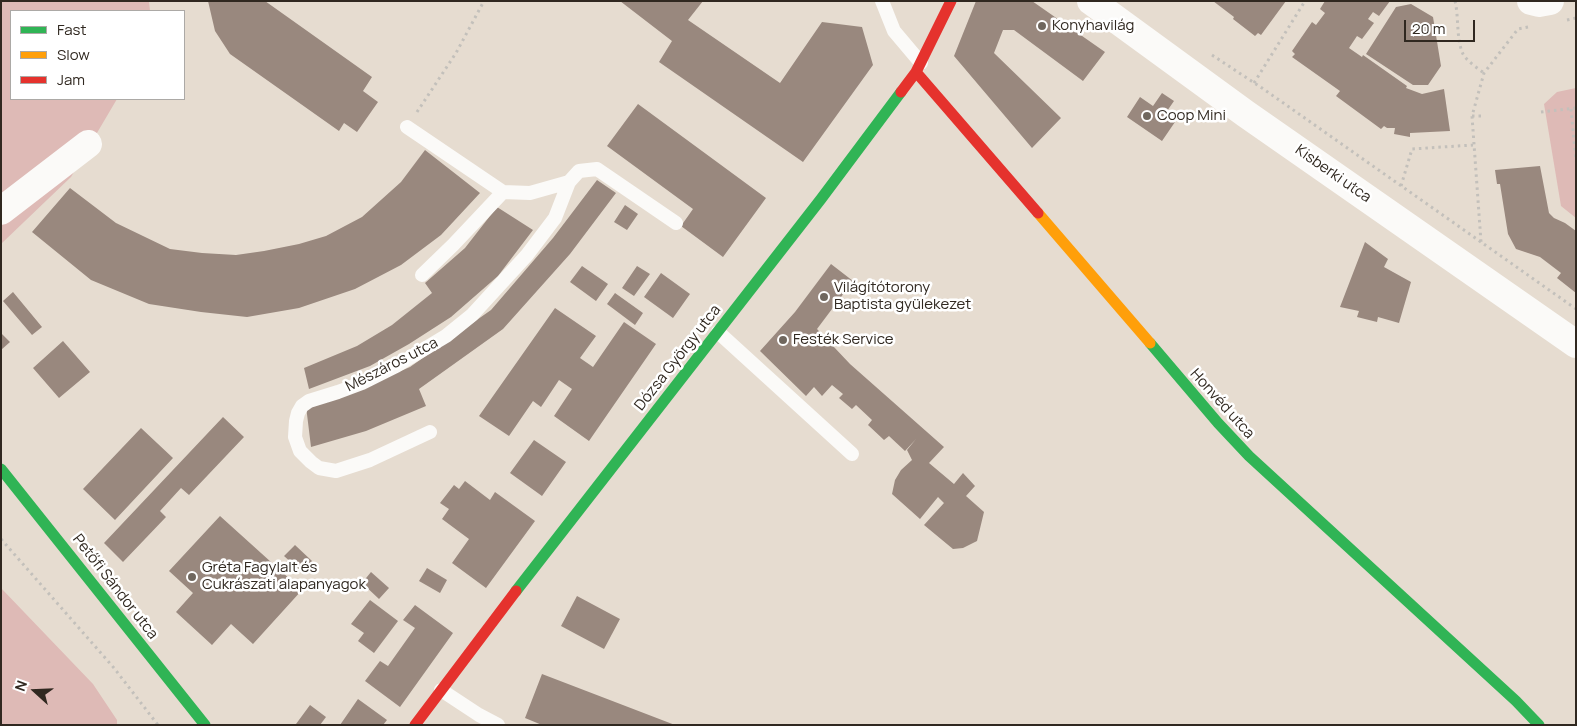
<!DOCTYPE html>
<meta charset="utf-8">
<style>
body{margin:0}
#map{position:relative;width:1577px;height:726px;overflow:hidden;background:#e6dcd0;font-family:Manrope,sans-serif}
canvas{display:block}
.frame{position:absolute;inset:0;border:2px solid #302820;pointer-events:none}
.legend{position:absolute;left:10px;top:10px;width:175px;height:90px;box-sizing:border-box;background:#fff;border:1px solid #aca9a6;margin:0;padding:6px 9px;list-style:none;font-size:15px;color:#302820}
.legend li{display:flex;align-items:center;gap:10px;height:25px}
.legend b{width:25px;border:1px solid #aca9a6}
.north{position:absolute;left:10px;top:666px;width:50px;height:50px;-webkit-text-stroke:4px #fff;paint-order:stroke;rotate:290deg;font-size:14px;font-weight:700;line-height:20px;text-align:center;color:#302820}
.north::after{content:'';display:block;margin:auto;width:18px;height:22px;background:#302820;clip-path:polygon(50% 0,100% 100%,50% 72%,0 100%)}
.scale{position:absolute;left:1404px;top:20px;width:71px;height:22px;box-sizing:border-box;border:2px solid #302820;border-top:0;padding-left:6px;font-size:15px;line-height:18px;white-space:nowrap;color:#302820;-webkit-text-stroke:4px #fff;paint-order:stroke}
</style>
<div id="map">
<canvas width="1577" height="726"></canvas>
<div class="frame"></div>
<ul class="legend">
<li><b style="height:6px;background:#30b455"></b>Fast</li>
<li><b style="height:6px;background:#ff9f0a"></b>Slow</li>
<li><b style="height:6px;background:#e5322d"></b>Jam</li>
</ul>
<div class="north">N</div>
<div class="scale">20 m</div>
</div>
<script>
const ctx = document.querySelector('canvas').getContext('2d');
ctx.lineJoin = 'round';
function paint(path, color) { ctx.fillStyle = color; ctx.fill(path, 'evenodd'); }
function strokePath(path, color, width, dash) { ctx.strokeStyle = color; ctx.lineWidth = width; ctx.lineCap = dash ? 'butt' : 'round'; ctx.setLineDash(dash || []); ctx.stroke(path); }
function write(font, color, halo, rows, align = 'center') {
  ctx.font = font + ' Manrope,sans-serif'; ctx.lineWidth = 5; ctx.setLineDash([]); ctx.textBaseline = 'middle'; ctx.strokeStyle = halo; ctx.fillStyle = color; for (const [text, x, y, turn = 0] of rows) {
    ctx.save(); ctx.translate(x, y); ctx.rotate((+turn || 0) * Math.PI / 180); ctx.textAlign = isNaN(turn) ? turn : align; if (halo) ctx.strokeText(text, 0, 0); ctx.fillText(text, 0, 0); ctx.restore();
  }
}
paint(new Path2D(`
 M1,1H149L150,11H11V99H117L71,177L1,244Z
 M1576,88V218L1561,206L1544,104L1557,92Z
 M1,588L93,684L117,720V725H1Z`), '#debab6');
paint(new Path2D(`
 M208,1H265L372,77L363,91L378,102L357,132L344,123L339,131L230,54L215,31Z
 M620,1H703L688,20L780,83L822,22L862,27L873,65L803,162L659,62L672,41Z
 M976,1H1032L1105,52L1083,81L1014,30H1003L994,53L1061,118L1032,148L954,56Z
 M1213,1H1286L1261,35L1258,33L1255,36L1233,19L1234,17Z
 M1325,1H1390L1379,16L1373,12L1368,19L1374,23L1362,39L1357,36L1349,48L1362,57L1363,55L1407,86L1406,88L1422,94L1444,89L1450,131L1410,133V137L1394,134L1395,128H1387L1384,126L1381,129L1336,96L1340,91L1292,57L1295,54L1292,51L1312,22L1316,25L1325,13L1320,9Z
 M1411,4L1433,17L1441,66L1428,85H1413L1366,54L1396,7Z
 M1162,93L1174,101L1165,114L1175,122L1162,141L1127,117L1140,97L1153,106Z
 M638,104L766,198L723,257L681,226L693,209L607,146Z
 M425,150L480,193L441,235L401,265L355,289L299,308L247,317L201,312L149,304L91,280L32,232L70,188L116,223L170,249L202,253L236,255L264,251L299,244L326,236L362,217L401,182Z
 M1540,166L1549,213L1554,218L1565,223L1576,231V293L1557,278L1561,273L1540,257L1516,249L1508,234L1500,184H1497L1495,170Z
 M597,180L616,193L570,254L503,329L419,389L426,406L366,431L311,447L306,406L352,392L410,367L491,310L553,238Z
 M625,205L638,214L627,230L614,222Z
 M497,207L533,230L498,276L451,317L409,344L370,366L309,389L304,368L357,346L392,325L432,293L425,283L465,248Z
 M1365,242L1388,259L1384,267L1411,282L1399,323L1378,317L1377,322L1357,317L1359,311L1340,307Z
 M831,264L853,281L817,329L850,364L944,447L929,463L954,484L963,473L975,486L966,496L984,512L977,541L963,548L953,549L924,525L944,503L938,497L920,519L892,494L895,480L901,470L912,460L907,450L916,439L905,451L889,436L884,440L868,425L872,420L856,405L852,409L839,398L843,394L832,385L822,396L814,387L806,396L760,351L795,312Z
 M582,266L608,284L596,301L570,282Z
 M637,266L650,274L634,296L622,288Z
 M661,273L690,294L673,318L644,297Z
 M13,292L42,327L32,335L3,301Z
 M615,293L643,313L635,325L607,304Z
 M555,308L596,336L580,358L593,367L624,322L656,344L589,441L554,416L572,389L559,380L541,407L533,401L509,436L479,416Z
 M1,333L10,342L1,350Z
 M63,341L90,372L59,398L33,368Z
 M223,417L244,437L189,495L181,488L160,511L166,517L123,562L104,543Z
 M141,428L173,458L115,520L83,489Z
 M534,440L566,462L542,496L510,473Z
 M465,481L490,500L495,492L535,521L486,588L452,563L469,539L442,519L449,509L440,503L454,485L459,489Z
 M220,516L302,590L253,644L231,624L212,645L176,612L193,593L169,571Z
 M295,545L312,561L302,572L284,556Z
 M427,568L447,580L440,593L419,581Z
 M371,572L389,588L379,599L362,583Z
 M577,596L620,619L604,649L561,626Z
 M370,600L398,621L374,653L358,641L364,633L351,624Z
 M415,605L453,633L400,707L365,681L380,661L388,666L415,628L403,620Z
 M542,674L675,725H542L525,718Z
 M358,699L387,720L383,725H340Z
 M310,705L326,717L320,725H297L296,724Z`), '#99887e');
strokePath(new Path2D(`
 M1455,1C1459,17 1456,39 1463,54C1467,61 1477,68 1484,73
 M1567,20L1576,18
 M1528,27L1518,29L1484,73L1472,116L1481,242L1576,309
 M1212,55L1262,88L1481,242
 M1254,83L1305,1
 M1571,109L1576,161
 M417,112L456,53L484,1
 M1541,112L1576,108
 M1472,116H1483
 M1401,186L1412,149L1473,145
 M1,539L114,668L158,725`), '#c3c0bb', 3, [2.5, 4]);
strokePath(new Path2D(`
 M882,1L894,31L921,63
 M407,127L503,192L530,193L569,182
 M422,275L453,245L503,192
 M718,332L852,454
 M430,432L370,460L336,471L319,468L311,462L300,451L295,437L296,421L298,413L302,406L309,401L338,392L362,383L396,366L446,336L472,315L527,255L555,218L569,182L579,171L597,169L676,223
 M441,690L479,715L498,725`), '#fbfaf8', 14);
strokePath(new Path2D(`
 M1091,1L1246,114L1576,344
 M1531,1L1539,3L1550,1
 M1,211L88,144`), '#fbfaf8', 28);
strokePath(new Path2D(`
 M1150,343L1218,423L1249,456L1516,701L1539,725
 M1,469L205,725
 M516,591L821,199L901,92`), '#30b455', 11);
strokePath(new Path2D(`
 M1038,213L1150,343`), '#ff9f0a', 11);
strokePath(new Path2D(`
 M916,72L1038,213
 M901,92L916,72L951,1
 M415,725L516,591`), '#e5322d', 11);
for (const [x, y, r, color] of [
 [1042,26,5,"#70675e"],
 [1147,116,5,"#70675e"],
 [824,297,5,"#70675e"],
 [783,340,5,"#70675e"],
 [192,577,5,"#70675e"]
]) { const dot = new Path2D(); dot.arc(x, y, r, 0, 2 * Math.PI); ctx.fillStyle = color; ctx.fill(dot); strokePath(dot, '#fff', 2); }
write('15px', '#302820', '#fff', [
 ["Konyhavilág",1052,26],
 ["Coop Mini",1157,116],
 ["Világítótorony",834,288],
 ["Baptista gyülekezet",834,305],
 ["Festék Service",793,340],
 ["Gréta Fagylalt és",202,568],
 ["Cukrászati alapanyagok",202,585]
], 'left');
write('15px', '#302820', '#fff', [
 ["Kisberki utca",1333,174,35],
 ["Dózsa György utca",678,358,-52],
 ["Mészáros utca",392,365,-27],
 ["Honvéd utca",1222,404,48],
 ["Petőfi Sándor utca",115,587,52]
]);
</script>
